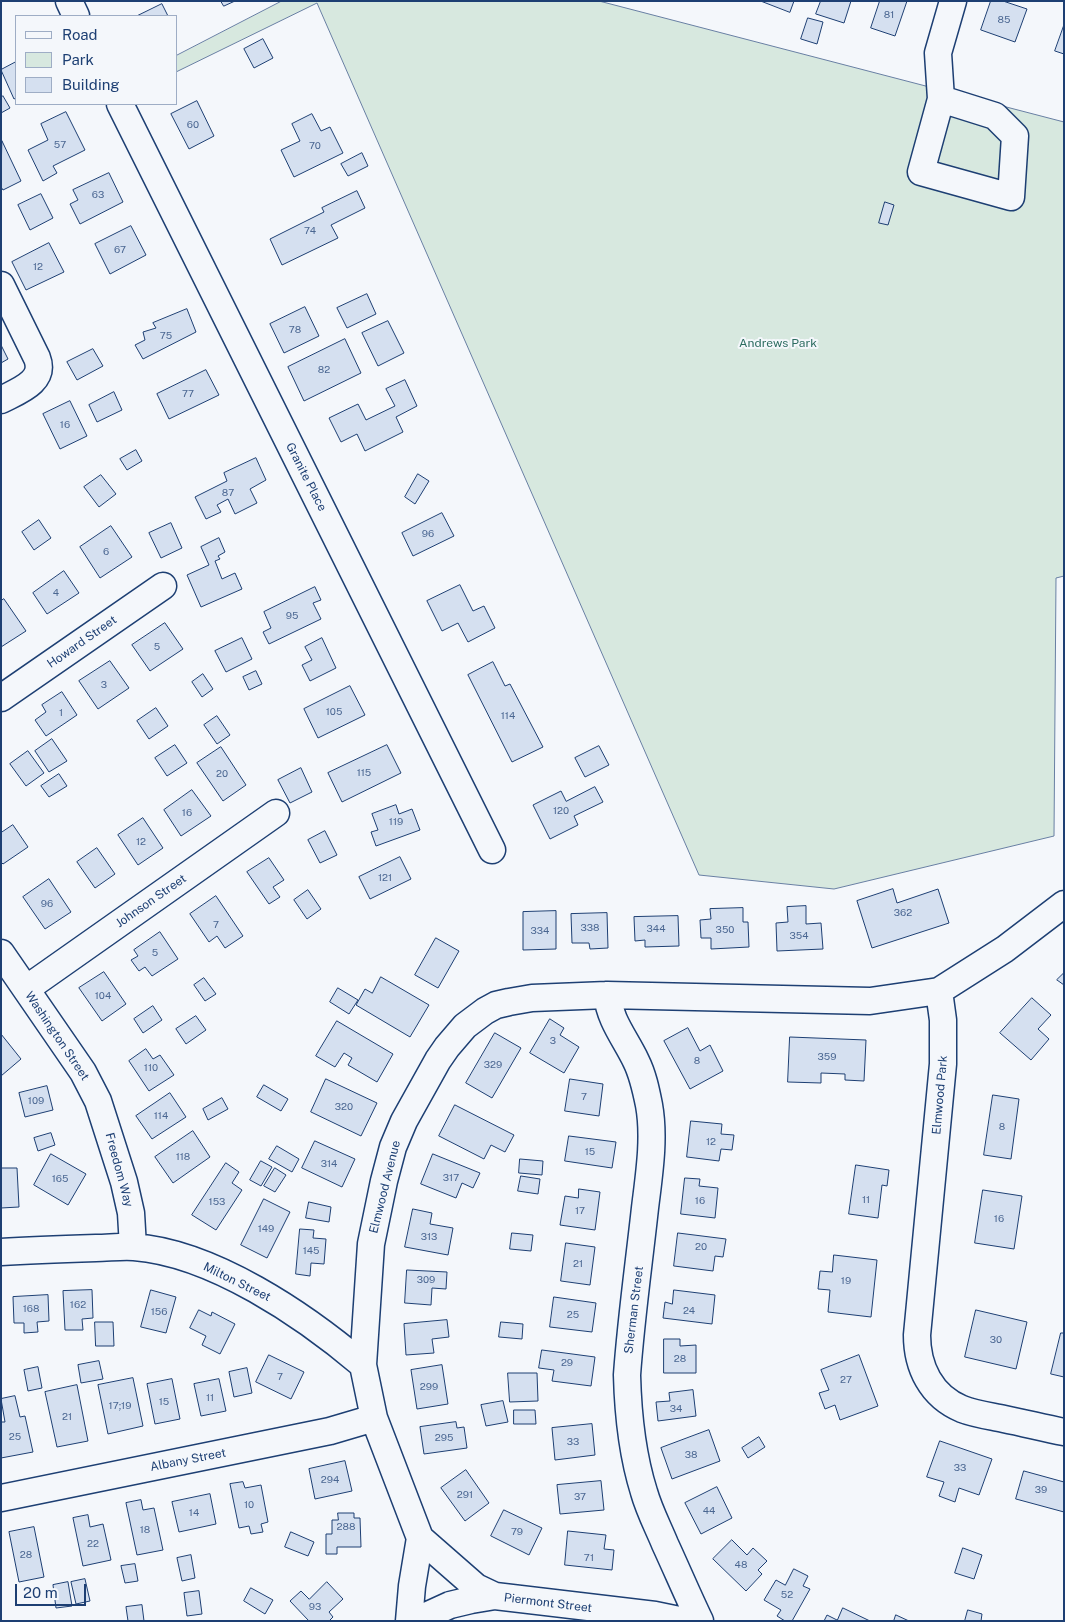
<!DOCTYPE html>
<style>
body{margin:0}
#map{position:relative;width:1065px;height:1622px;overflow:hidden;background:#f4f7fb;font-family:"Public Sans",sans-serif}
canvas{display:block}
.frame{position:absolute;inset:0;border:2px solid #1d3f73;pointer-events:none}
.legend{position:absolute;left:15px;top:15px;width:162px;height:90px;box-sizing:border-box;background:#f4f7fb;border:1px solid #9eadc5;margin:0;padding:6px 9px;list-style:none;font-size:15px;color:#1d3f73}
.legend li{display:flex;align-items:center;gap:10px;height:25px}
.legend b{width:25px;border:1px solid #9eadc5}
.scale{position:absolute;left:15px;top:1584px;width:71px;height:22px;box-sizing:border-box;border:2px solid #1d3f73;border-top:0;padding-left:6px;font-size:15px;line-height:18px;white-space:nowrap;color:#1d3f73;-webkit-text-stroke:4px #f4f7fb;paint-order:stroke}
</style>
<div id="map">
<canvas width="1065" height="1622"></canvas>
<div class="frame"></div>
<ul class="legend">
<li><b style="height:6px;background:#f4f7fb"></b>Road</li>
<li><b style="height:14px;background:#d7e8df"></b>Park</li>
<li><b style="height:14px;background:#d5e0f0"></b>Building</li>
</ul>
<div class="scale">20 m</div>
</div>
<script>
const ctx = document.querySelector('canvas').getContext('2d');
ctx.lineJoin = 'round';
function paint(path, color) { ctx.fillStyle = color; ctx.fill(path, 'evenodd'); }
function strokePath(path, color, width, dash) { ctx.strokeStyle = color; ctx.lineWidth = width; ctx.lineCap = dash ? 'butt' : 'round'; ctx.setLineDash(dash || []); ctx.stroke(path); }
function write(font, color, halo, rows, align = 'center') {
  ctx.font = font + ' "Public Sans",sans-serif'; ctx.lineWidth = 4; ctx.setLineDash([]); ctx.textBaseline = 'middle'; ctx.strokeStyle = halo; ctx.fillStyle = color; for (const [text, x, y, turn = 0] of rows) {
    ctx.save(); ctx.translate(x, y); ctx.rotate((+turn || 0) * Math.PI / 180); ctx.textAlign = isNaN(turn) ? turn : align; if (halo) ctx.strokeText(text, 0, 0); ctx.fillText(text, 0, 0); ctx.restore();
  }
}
const green = new Path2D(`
 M282,1H599L1064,122V576L1056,578L1054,836L834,889L699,875L317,3L176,72V56Z`);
paint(green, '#d7e8df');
strokePath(green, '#687fa3', 1);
const building = new Path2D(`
 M221,1H235L224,6Z
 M761,1H794L790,12Z
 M821,1H851L844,23L816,14Z
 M880,1H907L895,36L871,28Z
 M991,1H1003L1027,9L1015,42L981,30Z
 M162,4L168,16H137Z
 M808,18L823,22L817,44L801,39Z
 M1064,25V54L1055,51Z
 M263,39L273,58L254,68L244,49Z
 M16,62V98L14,99L1,70Z
 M3,96L10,108L1,113V98Z
 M197,101L214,136L189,149L171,114Z
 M66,112L85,150L53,166L57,173L43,181L28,150L48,140L41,124Z
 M312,114L321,131L330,127L343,153L294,177L281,150L300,141L292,124Z
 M2,141L21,181L3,190L1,187Z
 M362,153L368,166L348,176L341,164Z
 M109,173L123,202L80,224L70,204L78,200L73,190Z
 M357,191L365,208L331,225L338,238L282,265L270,239L324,212L322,208Z
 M41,194L53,218L30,230L18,205Z
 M885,202L894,205L888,225L879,223Z
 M131,226L146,255L110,274L95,244Z
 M49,243L64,272L26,290L12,262Z
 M367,294L376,314L347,328L337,308Z
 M305,307L319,336L284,353L270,324Z
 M187,309L196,332L143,359L135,345L145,340L143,332L156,328L153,323Z
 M388,321L404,353L378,366L362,333Z
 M345,339L361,373L304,401L288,367Z
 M1,345L8,359L1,363Z
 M93,349L103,366L77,380L67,362Z
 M206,370L219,395L169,419L157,394Z
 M405,380L417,406L396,417L403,432L365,451L357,434L341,442L329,418L358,404L366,420L395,406L386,389Z
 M114,392L122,410L97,422L89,405Z
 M70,401L87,436L60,449L43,414Z
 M136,450L142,461L127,470L120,459Z
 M256,458L266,480L250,489L257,503L235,514L228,499L217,505L221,512L206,519L195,497L227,481L224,473Z
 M418,474L429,481L415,504L405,497Z
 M101,475L116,494L99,507L84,487Z
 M442,513L454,536L413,556L402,533Z
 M39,520L51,538L34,550L22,532Z
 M171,523L182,548L161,558L149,533Z
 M111,526L132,557L100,578L80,547Z
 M219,538L225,552L218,556L220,559L215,561L222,579L235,573L242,589L201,607L187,575L209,565L201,547Z
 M64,571L79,593L47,614L33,593Z
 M460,585L473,611L484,606L495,628L468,642L458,623L442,631L427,601Z
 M315,587L321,600L313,603L321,619L269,644L263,632L271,628L264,612Z
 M4,599L26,631L1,647V601Z
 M165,623L183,649L150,671L132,645Z
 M242,638L252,659L226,672L215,651Z
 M322,638L336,668L310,681L302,665L312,660L305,647Z
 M110,661L129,688L98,709L79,681Z
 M493,662L505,686L510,684L543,747L512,762L468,675Z
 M256,671L262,684L249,690L243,677Z
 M203,674L213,689L202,697L192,682Z
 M350,686L365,715L318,738L304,709Z
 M62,692L77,715L46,736L35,720L46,712L42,705Z
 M156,708L168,726L149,739L137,721Z
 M217,716L230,735L217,744L204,725Z
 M52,739L67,761L49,772L35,751Z
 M175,745L187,763L167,776L155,758Z
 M387,745L401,773L342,802L328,773Z
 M599,746L609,765L585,777L575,758Z
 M221,747L246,785L223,801L197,763Z
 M28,751L44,773L26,786L10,764Z
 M301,768L312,792L290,803L278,780Z
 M59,774L67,786L49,797L41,786Z
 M595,787L603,802L574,816L578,825L550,839L533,805L561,791L566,801Z
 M192,790L211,816L181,836L164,810Z
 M396,805L399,814L412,809L420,830L376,846L371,832L378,830L372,814Z
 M143,818L163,848L138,865L118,835Z
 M13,825L28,847L3,864L1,862V833Z
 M325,831L337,855L320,863L308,840Z
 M97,848L115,874L95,888L77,862Z
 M400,857L411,879L370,899L359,877Z
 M269,858L284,880L273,887L280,897L269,904L247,872Z
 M49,879L71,912L45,929L23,897Z
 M893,889L897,903L938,889L949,923L872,948L857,901Z
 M308,890L321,909L307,919L294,900Z
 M216,896L243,936L225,948L217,936L209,942L190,914Z
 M806,906V924L821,923L823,949L777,951L776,923L788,922L787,907Z
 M743,908V922H748L749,947L711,949V938H701L700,920L711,919L710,909Z
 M556,911V949L523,950V912Z
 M607,913L608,948L590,949L589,943H572L571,914Z
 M678,916L679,946L645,947V940L635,941L634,917Z
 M160,932L178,959L152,976L145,967L139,971L131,960L138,956L134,950Z
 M436,938L459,951L438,988L415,975Z
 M104,972L126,1004L102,1021L79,988Z
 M1064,973V985L1057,980Z
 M381,977L429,1005L410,1037L356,1005L365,989L372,993Z
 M204,978L216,994L205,1001L194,985Z
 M338,988L358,1000L349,1014L330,1002Z
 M1032,998L1051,1015L1038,1029L1049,1039L1031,1060L1000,1033Z
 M153,1006L162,1020L143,1033L134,1019Z
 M196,1016L206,1030L186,1044L176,1029Z
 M550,1019L564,1028L560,1035L579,1047L564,1073L530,1053Z
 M337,1021L393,1054L377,1082L348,1065L352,1058L344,1053L335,1067L316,1056Z
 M688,1028L700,1051L710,1045L723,1071L690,1089L664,1041Z
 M495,1033L521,1048L492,1098L466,1083Z
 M1,1034L21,1059L1,1076Z
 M790,1037L866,1040L864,1081L845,1080V1074L821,1073V1083L788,1082Z
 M146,1049L153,1059L160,1055L174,1075L149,1091L129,1061Z
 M326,1079L377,1103L361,1136L311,1112Z
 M570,1079L603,1084L599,1116L565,1111Z
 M264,1085L288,1099L281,1111L257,1097Z
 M47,1086L53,1110L25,1117L19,1093Z
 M170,1093L186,1117L152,1139L136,1116Z
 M993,1095L1019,1099L1011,1159L984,1155Z
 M222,1098L228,1109L208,1120L203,1109Z
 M455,1105L514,1135L505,1152L491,1145L484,1159L439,1136Z
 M691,1121L722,1124L721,1134L734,1135L732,1150L721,1149L719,1161L687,1157Z
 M193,1131L210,1157L173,1183L155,1157Z
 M51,1133L55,1145L38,1151L34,1138Z
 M569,1136L616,1142L612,1168L565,1161Z
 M315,1141L355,1159L342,1187L302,1168Z
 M277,1146L299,1159L292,1172L269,1159Z
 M51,1154L86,1174L68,1205L34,1185Z
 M433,1154L480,1173L473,1188L462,1183L456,1198L421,1184Z
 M520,1159L543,1161L542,1175L519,1173Z
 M261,1161L272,1167L261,1186L250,1180Z
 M226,1163L239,1172L232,1183L242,1190L216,1230L192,1215Z
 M856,1165L889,1170L887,1186L882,1185L878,1218L849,1214Z
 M1,1168H17L19,1207L1,1208Z
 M275,1168L286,1175L275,1192L264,1186Z
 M521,1176L540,1179L538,1194L518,1191Z
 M685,1178L700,1179L699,1186L718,1188L715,1218L681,1214Z
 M579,1189L600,1192L595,1230L560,1225L565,1196L578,1198Z
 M983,1190L1022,1196L1014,1249L975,1243Z
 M264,1199L290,1212L267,1258L241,1245Z
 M309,1202L331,1207L329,1222L306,1218Z
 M413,1209L432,1213L430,1224L453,1228L448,1255L405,1247Z
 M300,1229L314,1230L313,1238L326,1239L324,1264L311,1263L310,1276L296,1274Z
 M512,1233L533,1235L531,1251L510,1249Z
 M678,1233L726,1239L723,1257L715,1256L713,1271L674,1266Z
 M566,1243L595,1247L590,1285L561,1281Z
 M834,1255L877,1260L871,1317L828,1312L830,1290L818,1289L820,1271L832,1272Z
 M407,1270L447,1272L446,1289L432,1288L431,1305L405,1303Z
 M92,1290L93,1318L82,1319L83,1330H65L63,1291Z
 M151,1290L176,1297L166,1333L141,1327Z
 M674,1290L715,1295L712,1324L663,1318L665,1302L672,1304Z
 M48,1295L49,1321L37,1322L38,1332L24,1333V1323H14L13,1297Z
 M554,1297L596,1303L592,1332L550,1327Z
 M199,1310L211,1316L212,1312L235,1324L220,1354L202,1345L206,1336L190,1328Z
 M976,1310L1027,1322L1016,1369L965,1357Z
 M447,1320L449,1337L432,1339L434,1353L406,1355L404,1324Z
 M95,1322H113L114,1346H96Z
 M501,1322L523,1324L522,1339L499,1337Z
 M1061,1333H1064V1377L1051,1374Z
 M664,1339H680V1346L696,1345V1373H664Z
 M542,1350L595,1357L591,1386L552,1381L554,1370L539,1368Z
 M269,1355L304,1372L291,1399L256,1382Z
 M859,1355L878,1406L840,1420L835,1405L825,1409L819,1393L829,1390L821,1370Z
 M99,1361L103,1379L81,1383L78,1365Z
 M442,1365L448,1404L417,1409L411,1370Z
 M38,1367L42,1388L28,1391L24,1370Z
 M247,1368L252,1393L234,1397L229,1372Z
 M508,1373H537L538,1401L510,1402Z
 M133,1378L143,1426L108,1434L98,1385Z
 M172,1379L180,1419L155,1424L147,1384Z
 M219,1379L226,1411L201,1416L194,1384Z
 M77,1385L88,1441L57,1447L45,1392Z
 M693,1390L696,1416L658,1421L656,1402L670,1401L669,1393Z
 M15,1396L20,1417L25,1416L33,1452L1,1458V1422H5L1,1399Z
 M503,1401L508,1422L486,1426L481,1405Z
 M514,1410H535L536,1424H514Z
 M456,1422L457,1428L464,1427L467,1448L424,1454L420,1427Z
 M592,1424L595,1455L555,1460L552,1428Z
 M709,1430L720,1461L672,1479L661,1448Z
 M759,1437L765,1447L748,1458L742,1448Z
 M940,1441L992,1459L979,1495L959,1488L955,1502L939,1496L944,1482L927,1477Z
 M345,1461L352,1491L315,1499L309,1469Z
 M466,1470L489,1503L465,1521L441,1488Z
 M1024,1471L1064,1482V1512L1016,1499Z
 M601,1481L604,1510L560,1514L557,1485Z
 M243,1482L245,1488L261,1485L268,1522L261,1524L263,1532L251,1534L249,1526L239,1528L230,1484Z
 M717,1487L732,1518L701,1534L685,1503Z
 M210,1494L216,1524L179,1532L172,1502Z
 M141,1500L143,1510L154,1508L163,1550L137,1555L126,1503Z
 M504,1510L542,1528L529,1555L491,1536Z
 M338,1513H354V1518H360L361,1547H337V1554H326V1534H332V1520H338Z
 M88,1515L90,1527L103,1524L111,1560L83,1566L73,1518Z
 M34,1527L44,1577L19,1582L9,1532Z
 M568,1531L606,1535L604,1549L614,1550L612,1570L565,1565Z
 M291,1532L314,1542L308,1556L285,1547Z
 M732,1540L747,1555L753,1548L767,1561L758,1570L762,1574L746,1591L713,1559Z
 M963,1548L982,1555L974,1579L955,1573Z
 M191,1555L195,1578L182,1581L177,1558Z
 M135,1564L138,1581L125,1583L121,1566Z
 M794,1569L808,1576L803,1586L810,1589L792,1621H785L777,1616L781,1610L764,1600L776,1580L785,1585Z
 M85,1579L90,1601L76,1604L71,1582Z
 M68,1582L72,1606L56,1608L53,1585Z
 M327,1582L343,1599L329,1612L333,1617L329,1621H309L290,1601L301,1591L309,1599Z
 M251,1588L273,1600L265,1614L244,1601Z
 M199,1591L202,1614L187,1616L184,1593Z
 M142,1605L144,1621H128L126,1607Z
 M843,1608L870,1621H824L827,1615L837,1620Z
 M968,1610L982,1614L981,1621H965Z
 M896,1615L909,1621H894Z`);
paint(building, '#d5e0f0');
strokePath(building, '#1d3f73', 1);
const minor = new Path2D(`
 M69,1L76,16
 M941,99L995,116L1015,136L1011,197L921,172L941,99L938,53L953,1
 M120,104L492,850
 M1,285L37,358C46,382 18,391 1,400
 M1,698L163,586
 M1,953L83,1072L98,1101L124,1182L131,1213L133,1247
 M26,989L276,813
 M939,991L1005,949L1064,904
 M607,995C610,1021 625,1038 636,1061C643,1075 646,1090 649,1105C655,1138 649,1175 645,1208C639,1263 631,1319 627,1375C628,1414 632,1454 644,1492C649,1510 658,1527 665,1544C677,1570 688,1596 700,1621
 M1,1252C33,1250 64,1249 96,1248C108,1248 121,1246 134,1247C213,1253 304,1315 363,1365
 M1,1498L330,1431L374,1418
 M495,1596L476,1587L420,1538L374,1418L363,1365L371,1244L384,1181L393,1147L404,1121L438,1060L447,1047L465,1026L485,1011L496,1005L509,1002L532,998L607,995L870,1001L939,991L943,1020V1064L917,1335C917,1367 931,1396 962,1409C975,1414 990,1416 1004,1419C1024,1423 1044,1428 1064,1432
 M409,1621L412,1586L420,1538
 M415,1621L450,1605L471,1600L495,1596L655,1615L684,1621`);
strokePath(minor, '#1d3f73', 29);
strokePath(minor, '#f4f7fb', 26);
write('10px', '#4b6792', null, [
 ["81",889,15],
 ["85",1004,20],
 ["60",193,125],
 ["57",60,145],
 ["70",315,146],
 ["63",98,195],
 ["74",310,231],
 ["67",120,250],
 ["12",38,267],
 ["78",295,330],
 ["75",166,336],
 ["82",324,370],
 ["77",188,394],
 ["16",65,425],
 ["87",228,493],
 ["96",428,534],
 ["6",106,552],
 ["4",56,593],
 ["95",292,616],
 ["5",157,647],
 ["3",104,685],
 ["105",334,712],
 ["1",61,713],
 ["114",508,716],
 ["115",364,773],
 ["20",222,774],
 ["120",561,811],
 ["16",187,813],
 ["119",396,822],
 ["12",141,842],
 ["121",385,878],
 ["96",47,904],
 ["362",903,913],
 ["7",216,925],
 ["338",590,928],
 ["344",656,929],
 ["350",725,930],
 ["334",540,931],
 ["354",799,936],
 ["5",155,953],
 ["104",103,996],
 ["3",553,1041],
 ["359",827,1057],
 ["8",697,1061],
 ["329",493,1065],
 ["110",151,1068],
 ["7",584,1097],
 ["109",36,1101],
 ["320",344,1107],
 ["114",161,1116],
 ["8",1002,1127],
 ["12",711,1142],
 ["15",590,1152],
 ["118",183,1157],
 ["314",329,1164],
 ["317",451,1178],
 ["165",60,1179],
 ["11",866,1200],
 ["16",700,1201],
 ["153",217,1202],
 ["17",580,1211],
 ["16",999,1219],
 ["149",266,1229],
 ["313",429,1237],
 ["20",701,1247],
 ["145",311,1251],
 ["21",578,1264],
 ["309",426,1280],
 ["19",846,1281],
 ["162",78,1305],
 ["168",31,1309],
 ["24",689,1311],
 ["156",159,1312],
 ["25",573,1315],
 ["30",996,1340],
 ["28",680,1359],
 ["29",567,1363],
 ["7",280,1377],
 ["27",846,1380],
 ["299",429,1387],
 ["11",210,1398],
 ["15",164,1402],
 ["17;19",120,1406],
 ["34",676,1409],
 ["21",67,1417],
 ["25",15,1437],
 ["295",444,1438],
 ["33",573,1442],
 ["38",691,1455],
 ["33",960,1468],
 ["294",330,1480],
 ["39",1041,1490],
 ["291",465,1495],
 ["37",580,1497],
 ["10",249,1505],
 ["44",709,1511],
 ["14",194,1513],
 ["288",346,1527],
 ["18",145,1530],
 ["79",517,1532],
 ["22",93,1544],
 ["28",26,1555],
 ["71",589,1558],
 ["48",741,1565],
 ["52",787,1595],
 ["93",315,1607]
]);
write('12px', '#2c6c60', '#f4f7fb', [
 ["Andrews Park",778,343]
]);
write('12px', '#1d3f73', '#f4f7fb', [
 ["Granite Place",306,477,63],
 ["Howard Street",82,642,-35],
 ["Johnson Street",151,901,-35],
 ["Washington Street",57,1036,56],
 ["Elmwood Park",940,1095,-85],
 ["Freedom Way",119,1170,75],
 ["Elmwood Avenue",385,1187,-76],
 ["Milton Street",237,1282,26],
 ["Sherman Street",634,1310,-83],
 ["Albany Street",188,1460,-11],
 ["Piermont Street",548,1603,7]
]);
</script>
